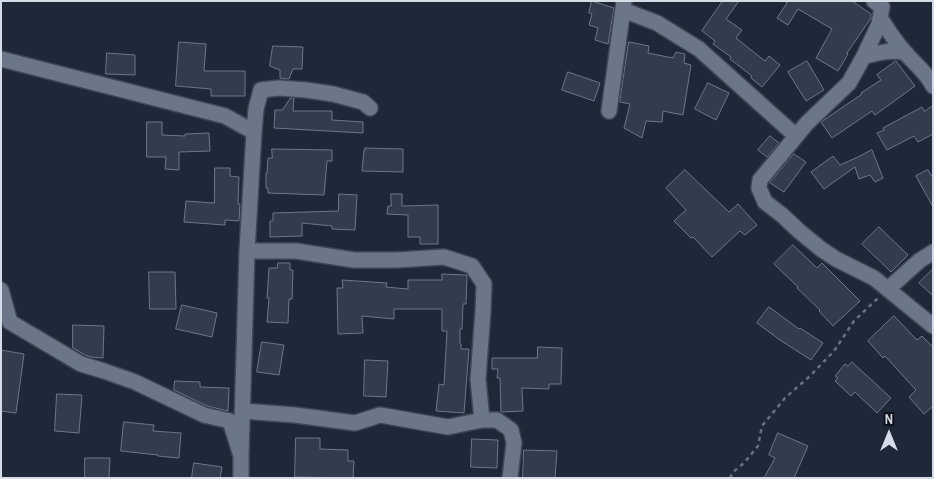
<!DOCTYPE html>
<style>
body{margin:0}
#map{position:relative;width:934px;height:479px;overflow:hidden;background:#1f2838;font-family:"Archivo Narrow",sans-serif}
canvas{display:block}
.frame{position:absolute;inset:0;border:2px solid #d6dce7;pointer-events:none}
.north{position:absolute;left:864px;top:409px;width:50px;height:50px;-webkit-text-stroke:4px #0d1118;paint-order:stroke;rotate:0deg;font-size:14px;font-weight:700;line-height:20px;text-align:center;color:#d6dce7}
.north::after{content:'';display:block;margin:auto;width:18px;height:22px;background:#d6dce7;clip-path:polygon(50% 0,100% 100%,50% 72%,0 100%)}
</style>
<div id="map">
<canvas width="934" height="479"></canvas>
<div class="frame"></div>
<div class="north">N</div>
</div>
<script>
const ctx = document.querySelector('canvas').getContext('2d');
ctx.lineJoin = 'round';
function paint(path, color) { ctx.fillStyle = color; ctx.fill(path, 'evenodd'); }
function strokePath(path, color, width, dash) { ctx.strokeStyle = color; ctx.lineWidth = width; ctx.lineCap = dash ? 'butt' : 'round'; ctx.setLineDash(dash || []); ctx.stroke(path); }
const building = new Path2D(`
 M592,1L614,8L608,44L595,40L598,28L589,25L592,14L589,13Z
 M723,1H739L726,19L742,30L736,38L765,61L769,56L780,65L762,87L751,78L752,76L730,59L731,57L713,44L715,41L702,31Z
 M784,1H852L871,14V18L847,53L848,54L838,71L816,58L832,29L798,9L788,25L777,18L787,3Z
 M179,42L206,44L204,71H245V96H211V89L176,86Z
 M629,42L649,46L648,53L673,58L676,52L685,54L684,63L691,65L683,115L663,111L662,122L646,121L642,138L624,128L630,104L620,102Z
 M273,46L303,47L302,69H293L289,79L280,78V70L270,66Z
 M107,53L135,55V75L106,74Z
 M807,61L824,90L806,101L788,72Z
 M896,61L915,86L875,115L872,111L832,138L821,122L862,94L861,93L881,80L877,75Z
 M568,72L600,83L594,101L562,90Z
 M708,83L729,93L716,120L695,109Z
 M291,98H294L293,111H332V120L363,122V133L274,128L275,110H282Z
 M933,106V134L918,142L914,136L887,150L877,133L884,130L883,128L922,107L924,111Z
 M147,122H162V135L185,136V134L209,133L210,151L179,152V170L165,169L166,157H147Z
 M770,136L779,143L767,157L758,150Z
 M365,148L403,149V172L362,171L364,150H365Z
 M272,149L332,150V161H327L324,195L268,193V188H266V173H267L268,158H272Z
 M872,150L883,178L875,182L870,175L859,179L855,167L824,189L811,172L833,156L840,165L858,157Z
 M794,154L806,162L784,192L770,183Z
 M215,168H230V176L239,177L238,204H240L239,221L225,220V225L184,222L186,201L214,203Z
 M685,170L729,212L738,204L757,225L745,235L740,231L712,257L693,237L691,238L674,221L686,210L666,188Z
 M928,170L933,178V207L916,176Z
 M339,194L357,195L355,230L332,229V226L302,223V236L270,237V221H273V213L338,211Z
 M391,194H402V206L438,205V244H420V237H408V215L387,214L388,206H391Z
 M879,227L908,255L891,272L862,244Z
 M793,245L817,268L822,263L860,301L833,326L819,311L820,310L797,288L798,287L774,264Z
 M278,263H290V270H293L292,299H289L288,323L267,322L269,298H267L269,268H277Z
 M933,269V296L919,283Z
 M149,272H175L176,309H150Z
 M442,274L467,275L466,304H463L462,329H460V344H461V349H469L464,413L436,411L439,384L444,385L447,331H442V309H394V319L362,316L363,333L338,334L337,288H343L342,280L387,283L386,287L408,289V280H442Z
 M182,305L217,313L212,337L176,329Z
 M769,307L799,329L800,328L823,343L811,360L780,340L757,323Z
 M894,316L917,340L922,336L933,347V406L924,414L909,397L916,390L885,356L883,358L868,341Z
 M73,325L104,326L103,358L91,357L85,355L73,348Z
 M262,342L284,345L279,375L257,372Z
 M538,347L562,348L561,384H549V389L522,388L523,411L501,412L500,378H497L498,369H492V358H537Z
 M1,350L24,354L16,413L1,411Z
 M365,360L388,361L386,397L364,396Z
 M852,362L891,398L877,413L855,392L851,396L835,381L838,378L835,376L845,364L848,366Z
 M175,381L200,382V387L229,388L228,411L207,406L174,390Z
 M57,394L82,395L79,433L55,431Z
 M124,422L154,425L153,431L181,433L179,458L158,456V455L121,451Z
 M778,433L808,446L794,478H764L775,458L769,455Z
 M296,438H320V449L348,450V461H354L353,478L295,477Z
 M472,439L498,440L497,468L471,467Z
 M524,450L557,451L555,478H523Z
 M85,458H110L109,478H85Z
 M194,463L222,467L220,478H192Z`);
paint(building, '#333c4d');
strokePath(building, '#6c778a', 1);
const minor = new Path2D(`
 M874,1L882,7L879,24L864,56L849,83L807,123L760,180L759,188L765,202L782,215L799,231L821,249L836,259L874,278L933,326
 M623,10L657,23L699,49L796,136
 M880,18C887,28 894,40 903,50C912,62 926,71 933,86
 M864,56C880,53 889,49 906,53
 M1,59L225,116L254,132L247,251L241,456
 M609,111L624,1
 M254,132L256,109L261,90L279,88L306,90L333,94L363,102L370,108
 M247,251H296L354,260H397L444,257L472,266L484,284L483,311L478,379L482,420H497L511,430L514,443L510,478
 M888,289L919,261L933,252
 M1,290L10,322L81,364L104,371L135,382L204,415L230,421L241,456V478
 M243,411L295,415L355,423L380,415L448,427L482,420`);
strokePath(minor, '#3e4553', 18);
strokePath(new Path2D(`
 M730,478L733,472L744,463L758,446L762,426L785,398L810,376L834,351L854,321L878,298`), '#6a7280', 2.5, [4, 4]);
strokePath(minor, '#6b7689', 15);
</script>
